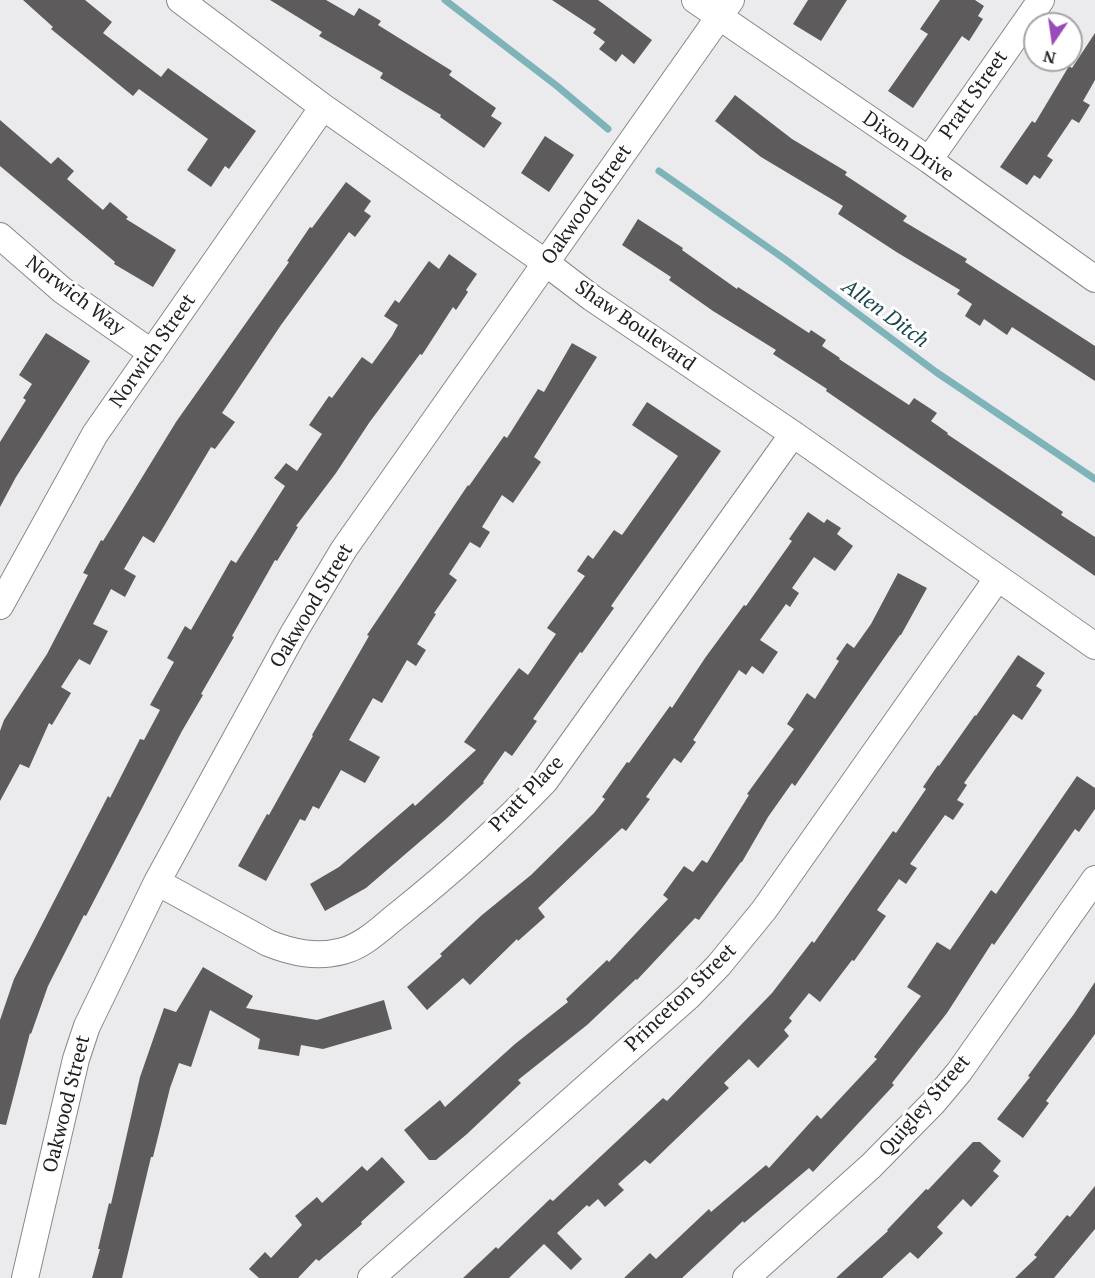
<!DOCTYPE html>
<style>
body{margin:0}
#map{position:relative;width:1095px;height:1278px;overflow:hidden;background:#ebebed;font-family:"PT Serif",serif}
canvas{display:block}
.north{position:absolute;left:1023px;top:12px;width:60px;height:60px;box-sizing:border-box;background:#fff;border:2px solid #a6a6a7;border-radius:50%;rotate:193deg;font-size:16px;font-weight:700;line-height:24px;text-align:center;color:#212122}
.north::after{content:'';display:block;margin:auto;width:21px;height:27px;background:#9b4aba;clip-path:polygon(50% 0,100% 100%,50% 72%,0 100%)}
</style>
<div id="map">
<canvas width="1095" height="1278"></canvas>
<div class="north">N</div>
</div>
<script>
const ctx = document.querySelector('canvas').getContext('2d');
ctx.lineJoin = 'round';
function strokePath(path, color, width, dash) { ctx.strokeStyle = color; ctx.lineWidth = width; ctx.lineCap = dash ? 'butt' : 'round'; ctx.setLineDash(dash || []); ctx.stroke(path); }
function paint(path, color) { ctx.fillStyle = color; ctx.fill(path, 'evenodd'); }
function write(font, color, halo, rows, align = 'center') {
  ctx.font = font + ' "PT Serif",serif'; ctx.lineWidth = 6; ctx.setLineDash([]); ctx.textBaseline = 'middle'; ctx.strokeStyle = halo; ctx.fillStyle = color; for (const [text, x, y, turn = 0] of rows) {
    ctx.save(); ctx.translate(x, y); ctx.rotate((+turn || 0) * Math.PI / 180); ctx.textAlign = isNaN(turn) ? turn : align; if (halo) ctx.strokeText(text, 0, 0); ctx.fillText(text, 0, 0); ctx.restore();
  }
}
strokePath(new Path2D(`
 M445,0L557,86L608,129
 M659,171L786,260L936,372L1095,479`), '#7eb3b9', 7);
paint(new Path2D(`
 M23,0H85L112,22L103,33L161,77L168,68L256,131L229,169L225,166L211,187L187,170L208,139L139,89L133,96L51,29L53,27Z
 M270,0H326L354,16L359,8L381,21L378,25L452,71L449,75L496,108L491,116L502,123L484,148L440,117L441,115L380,78L383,73L319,36L322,32Z
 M552,0H598L652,40L634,64L622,54L616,62L599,49L605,42L593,33L596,29Z
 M808,0H847L821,41L793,24Z
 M940,0H975L984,6L978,16L983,19L969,41L962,36L913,108L888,91L928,34L920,29Z
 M1095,33V80L1083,101L1090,105L1079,123L1072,119L1047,156L1053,160L1040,179L1034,175L1027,185L1000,167L1032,121L1035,123L1069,66L1072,68Z
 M735,95L792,139L847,172L845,175L907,216L903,221L967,259L965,262L1095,346V381L1012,327L1007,335L984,319L980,326L965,316L972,304L957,294L960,290L898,253L838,214L843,206L761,157L715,121Z
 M0,120L51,164L58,157L74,171L67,179L103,210L110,202L128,217L126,219L176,250L153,287L114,264L115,262L0,166Z
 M545,136L574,155L549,192L521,173Z
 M346,182L371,201L364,211L371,216L355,237L349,232L281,325L222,413L235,422L215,449L211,447L154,543L143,536L124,569L136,576L125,597L111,589L93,624L108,631L90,665L79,659L61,687L71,693L52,725L49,723L29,768L20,764L0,801V731L4,720L47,654L88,575L83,573L101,540L103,541L176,422L289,262L287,261L310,227L312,228Z
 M638,219L683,248L682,250L737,289L738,287L809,333L811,330L826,340L822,346L840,358L839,359L909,405L914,398L937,413L931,421L948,433L947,434L1063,512L1061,515L1095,537V576L826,391L827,389L773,354L776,350L713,311L669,280L671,277L622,245Z
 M449,254L477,274L466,290L468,292L456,310L453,307L422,355L420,354L369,423L336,473L296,526L298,527L277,561L275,560L232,636L234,637L201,694L203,695L182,731L86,916L84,915L48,986L31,1034L30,1033L6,1125L0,1124V1020L14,979L108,796L110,798L140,739L144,740L160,710L150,705L174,662L167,658L185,626L191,630L231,560L236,563L285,486L274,478L286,463L297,471L322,434L309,425L329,396L332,398L362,357L372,364L392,336L398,325L384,316L395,300L399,303L429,261L439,269Z
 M46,333L90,361L16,477L0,507V442L26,400L23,398L32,384L19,375Z
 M572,343L597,357L534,457L541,462L513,503L502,495L482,527L490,532L480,548L470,542L449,574L457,580L434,613L436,614L417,644L426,650L416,666L407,660L382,703L373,698L349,740L380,757L365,783L341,770L319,809L313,806L305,821L300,819L266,881L238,866L267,814L269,815L313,736L312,735L369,636L367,635L468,485L469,486L504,436L507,438L538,389L544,392Z
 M647,402L721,451L611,606L614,608L582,653L580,652L533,719L537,721L512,756L505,751L483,782L484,783L445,820L366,888L325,911L310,884L339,867L413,803L415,806L476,750L464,742L519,668L528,675L556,634L547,628L585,576L577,571L588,555L593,559L614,530L622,535L678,456L632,425Z
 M808,512L824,523L827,519L841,528L837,534L853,546L835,571L814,557L792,588L799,593L790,607L786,604L760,640L778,652L763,674L752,666L746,675L739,670L693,740L696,742L681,763L674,758L646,797L650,799L626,831L622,828L538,908L545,917L518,941L517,939L470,985L463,978L427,1010L407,987L442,956L440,954L482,915L531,875L594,813L605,799L602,797L627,762L629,763L670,706L672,708L705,658L744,605L746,606L792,541L789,539Z
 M898,573L927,588L901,635H900L795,786L792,783L768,817L742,862H741L699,920L695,918L637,980L636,979L587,1025L518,1080L521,1083L467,1134L436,1160H429L404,1130L440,1100L445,1107L515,1044L568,1002L566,999L607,960L609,962L668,899L663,895L684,866L693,872L702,860L707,863L749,795L747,794L794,729L787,724L807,693L815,699L839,661L836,659L847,643L854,648L871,624Z
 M1018,655L1045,673L1036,686L1042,690L1022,720L1013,714L964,783L967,785L957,800L964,804L953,820L945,815L910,864L917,868L906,884L899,879L877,910L886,916L854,961L852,960L820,1002L809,993L789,1018L792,1021L784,1030L789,1036L758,1068L749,1059L724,1083L729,1088L650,1164L645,1160L618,1184L624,1190L605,1207L598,1199L589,1207L587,1205L557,1233L582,1259L571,1270L544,1244L509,1278H463L496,1247L498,1249L550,1199L553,1201L663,1098L667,1101L772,993L812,941L814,943L893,831L896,833L926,789L923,787L938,765L939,766L975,715L976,716Z
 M1077,776L1095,788V809L1079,832L1075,829L994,945L992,943L947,1013L892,1083L894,1085L813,1172L809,1168L744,1223L743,1221L682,1278H624L650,1253L656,1259L709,1209L711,1212L766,1165L769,1168L817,1115L821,1119L877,1059L874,1057L921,996L907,987L937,942L950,950L991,890L996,894Z
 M203,967L253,996L246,1008L317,1020L384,1000L392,1029L323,1049L301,1045L299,1056L258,1049L260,1039L210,1010L191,1067L179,1063L170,1088L153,1157H151L122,1278H92L100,1249H98L109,1203L111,1204L140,1077L164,1008L176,1012Z
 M1095,982V1034L1046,1101L1049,1103L1023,1138L997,1119L1030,1077L1028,1076L1074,1014Z
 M973,1142H980L1001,1161L993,1171L999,1176L971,1207L963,1199L937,1227L943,1233L918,1259L910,1252L882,1278H836L888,1231L887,1230L926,1189L928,1190Z
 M382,1157L405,1182L361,1222L362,1224L319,1261L316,1259L298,1278H259L249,1269L265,1252L271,1258L302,1225L295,1216L317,1197L322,1203L362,1166L367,1171Z
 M1095,1186V1229L1054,1278H1015L1037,1257L1034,1255L1067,1215L1070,1217Z`), '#5d5b5b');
const street = new Path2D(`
 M180,0L323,107L546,263L592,298L793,434L1095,646
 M695,0L929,160L1095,279
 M929,160L1041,0
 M0,236L62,290L152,353
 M0,606L95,434L323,107
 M157,882L268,943C293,953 317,958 343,951C365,945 382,927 400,913C450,873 500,828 545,781L793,434
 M25,1278L76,1059L87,1026L157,882L293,634L344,549L731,0
 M371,1278L689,996L719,965L764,910L997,579
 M746,1278L871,1166L933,1103L959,1072L1095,879`);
strokePath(street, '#88888a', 28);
strokePath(street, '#fff', 26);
write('20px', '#212122', '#fff', [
 ["Pratt Street",974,95,-55],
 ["Dixon Drive",908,147,35],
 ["Oakwood Street",587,205,-55],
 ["Norwich Way",75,296,37],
 ["Shaw Boulevard",635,326,35],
 ["Norwich Street",153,351,-55],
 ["Oakwood Street",312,606,-59],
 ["Pratt Place",527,794,-46],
 ["Princeton Street",681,998,-44],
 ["Oakwood Street",67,1104,-76],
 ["Quigley Street",925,1106,-49]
]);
write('italic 21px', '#17474c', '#fff', [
 ["Allen Ditch",885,314,36]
]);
</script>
